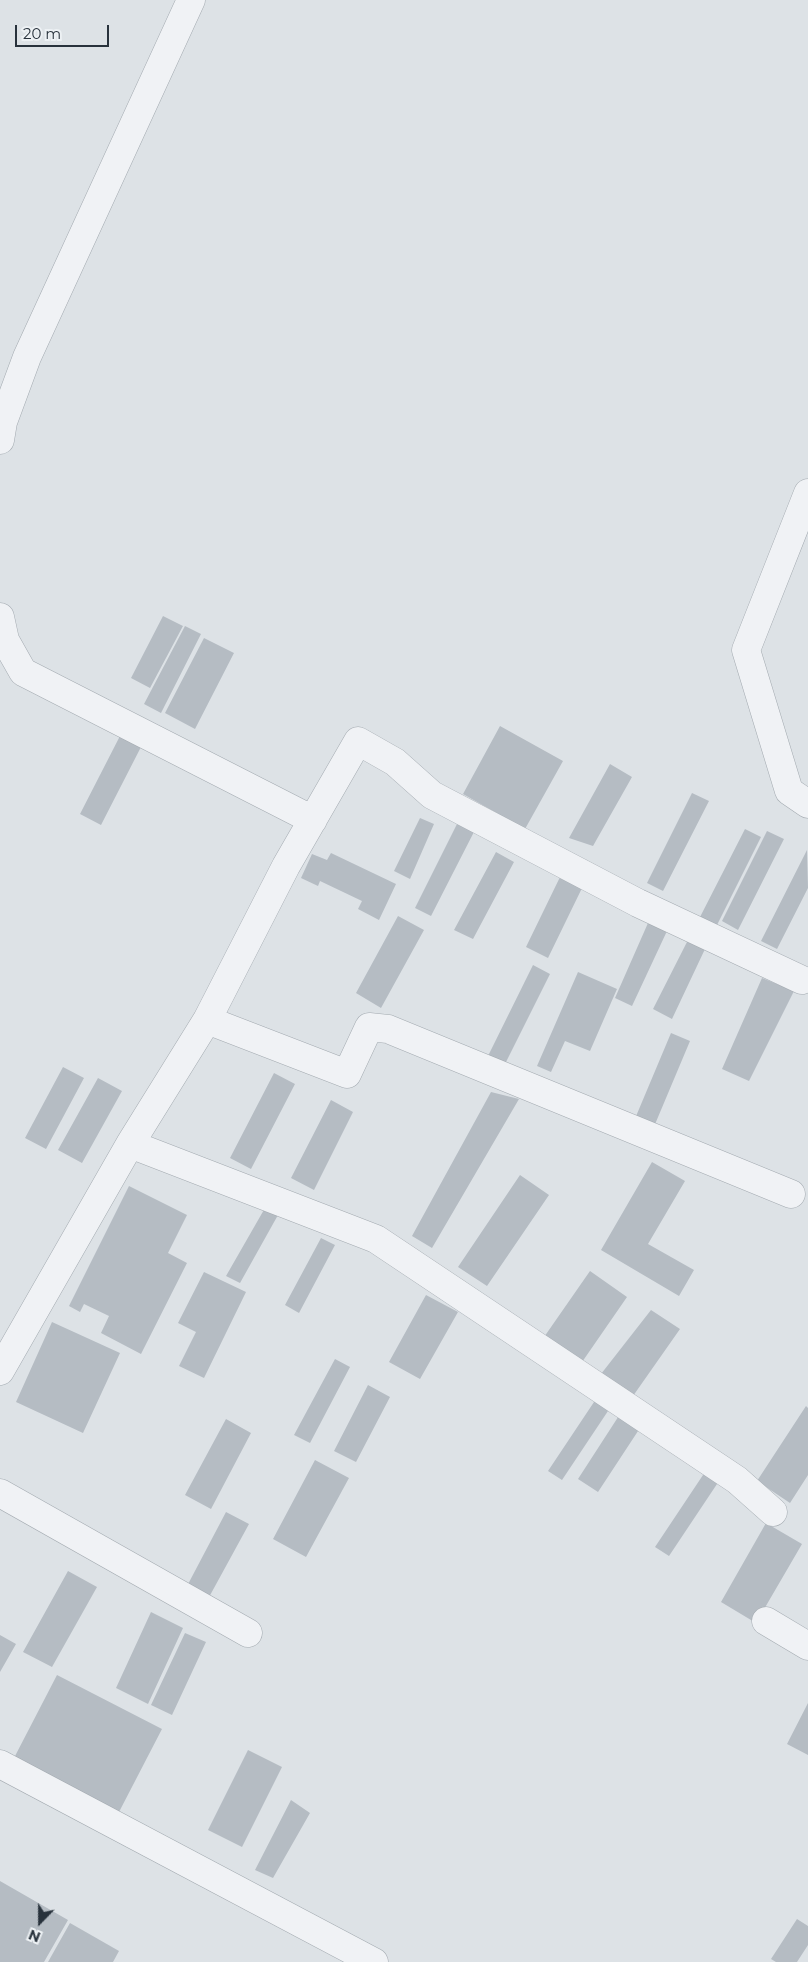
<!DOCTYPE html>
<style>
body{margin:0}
#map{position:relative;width:808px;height:1962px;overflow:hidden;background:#dde2e6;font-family:Montserrat,sans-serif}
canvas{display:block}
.north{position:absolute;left:15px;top:1897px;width:50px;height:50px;-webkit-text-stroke:4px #edf1f4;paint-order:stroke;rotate:202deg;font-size:14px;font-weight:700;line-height:20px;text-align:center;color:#28323c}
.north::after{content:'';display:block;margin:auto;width:18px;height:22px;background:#28323c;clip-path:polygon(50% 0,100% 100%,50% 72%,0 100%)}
.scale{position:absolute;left:15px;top:25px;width:94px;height:22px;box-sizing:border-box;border:2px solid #28323c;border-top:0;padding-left:6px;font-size:15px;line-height:18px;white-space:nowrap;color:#28323c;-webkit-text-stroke:4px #edf1f4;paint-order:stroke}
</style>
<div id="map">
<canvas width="808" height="1962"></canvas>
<div class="north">N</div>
<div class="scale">20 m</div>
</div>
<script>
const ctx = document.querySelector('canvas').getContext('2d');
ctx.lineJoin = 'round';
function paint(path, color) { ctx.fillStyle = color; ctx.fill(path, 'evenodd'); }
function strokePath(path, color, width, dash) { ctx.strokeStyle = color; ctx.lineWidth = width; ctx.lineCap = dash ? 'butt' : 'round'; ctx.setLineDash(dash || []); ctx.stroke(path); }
paint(new Path2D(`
 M163,616L183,626L150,688L131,678Z
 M185,626L201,634L161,713L144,704Z
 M204,638L234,653L195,729L165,713Z
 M500,726L563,761L525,829L463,794Z
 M121,734L142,745L101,825L80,814Z
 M610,764L632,777L593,846L569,838Z
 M692,793L709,801L663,891L647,883Z
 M420,818L434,824L410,879L394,871Z
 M460,818L477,826L431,916L415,908Z
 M745,829L761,837L716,927L699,919Z
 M767,831L784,839L738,930L722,921Z
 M807,850L808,888L777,949L761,941Z
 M496,852L514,862L473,939L454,930Z
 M331,853L396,884L379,920L358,909L362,901L320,881L318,886L301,878L312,854L327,860Z
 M561,875L583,886L548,958L526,947Z
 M398,916L424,930L381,1008L356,993Z
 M648,923L667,931L632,1006L615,998Z
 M688,940L705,949L672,1019L653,1009Z
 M533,965L550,974L505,1064L488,1056Z
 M578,972L617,989L590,1051L565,1041L551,1072L537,1066Z
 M762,978L794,991L749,1081L722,1069Z
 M671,1033L690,1041L653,1129L634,1121Z
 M63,1067L84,1078L46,1149L25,1138Z
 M274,1073L295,1084L251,1169L230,1158Z
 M98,1078L122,1091L82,1163L58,1150Z
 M491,1092L519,1099L432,1248L412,1236Z
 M331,1100L353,1112L314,1190L291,1178Z
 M652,1162L685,1181L648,1244L694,1270L679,1296L601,1250Z
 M520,1175L549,1195L487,1286L458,1267Z
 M129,1186L187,1215L168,1253L187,1263L141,1354L101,1333L109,1316L84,1304L80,1312L69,1306Z
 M265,1208L278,1215L240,1283L226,1276Z
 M321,1238L335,1245L299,1313L285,1305Z
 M590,1271L627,1297L580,1365L542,1340Z
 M204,1272L246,1292L204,1378L179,1366L196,1332L178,1323Z
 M426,1295L458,1312L420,1379L389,1362Z
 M651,1310L680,1329L633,1396L601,1374Z
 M52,1322L120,1353L83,1433L16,1402Z
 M335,1359L350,1367L310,1443L294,1435Z
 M368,1385L390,1397L356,1462L334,1451Z
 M598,1396L612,1405L562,1480L548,1471Z
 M806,1406L808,1408V1475L790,1503L757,1481Z
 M622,1411L642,1425L598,1492L578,1479Z
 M226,1419L251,1433L211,1509L185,1495Z
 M315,1460L349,1478L306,1557L273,1539Z
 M705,1472L719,1481L669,1556L655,1547Z
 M226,1512L249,1524L208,1599L186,1588Z
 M766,1523L802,1544L756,1623L721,1602Z
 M68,1571L97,1587L52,1667L23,1652Z
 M151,1612L183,1628L148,1704L116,1688Z
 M185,1633L206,1642L172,1715L151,1705Z
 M0,1635L16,1644L0,1672Z
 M57,1675L162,1729L119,1812L14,1758Z
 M808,1703V1755L787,1744Z
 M248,1750L282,1767L242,1847L208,1830Z
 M291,1800L310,1813L273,1878L255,1870Z
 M0,1881L68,1920L44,1962H0Z
 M797,1919L808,1926V1945L797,1962H776L771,1959Z
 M70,1923L119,1951L113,1962H48Z`), '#b5bcc3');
const street = new Path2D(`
 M0,440L3,422L27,357L191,0
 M808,493L746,650L789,791L808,804
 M0,617L5,640L23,672L313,820
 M207,1020L347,1074L369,1027L388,1029L791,1194
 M130,1144L376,1239L737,1480L773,1512
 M0,1371L130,1144L207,1020L286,866L358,741L395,762L432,795L638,903L802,980
 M0,1493L248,1633
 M766,1621L808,1646
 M0,1764L374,1962`);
strokePath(street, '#a3aab0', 29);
strokePath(street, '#f0f2f5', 28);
</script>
